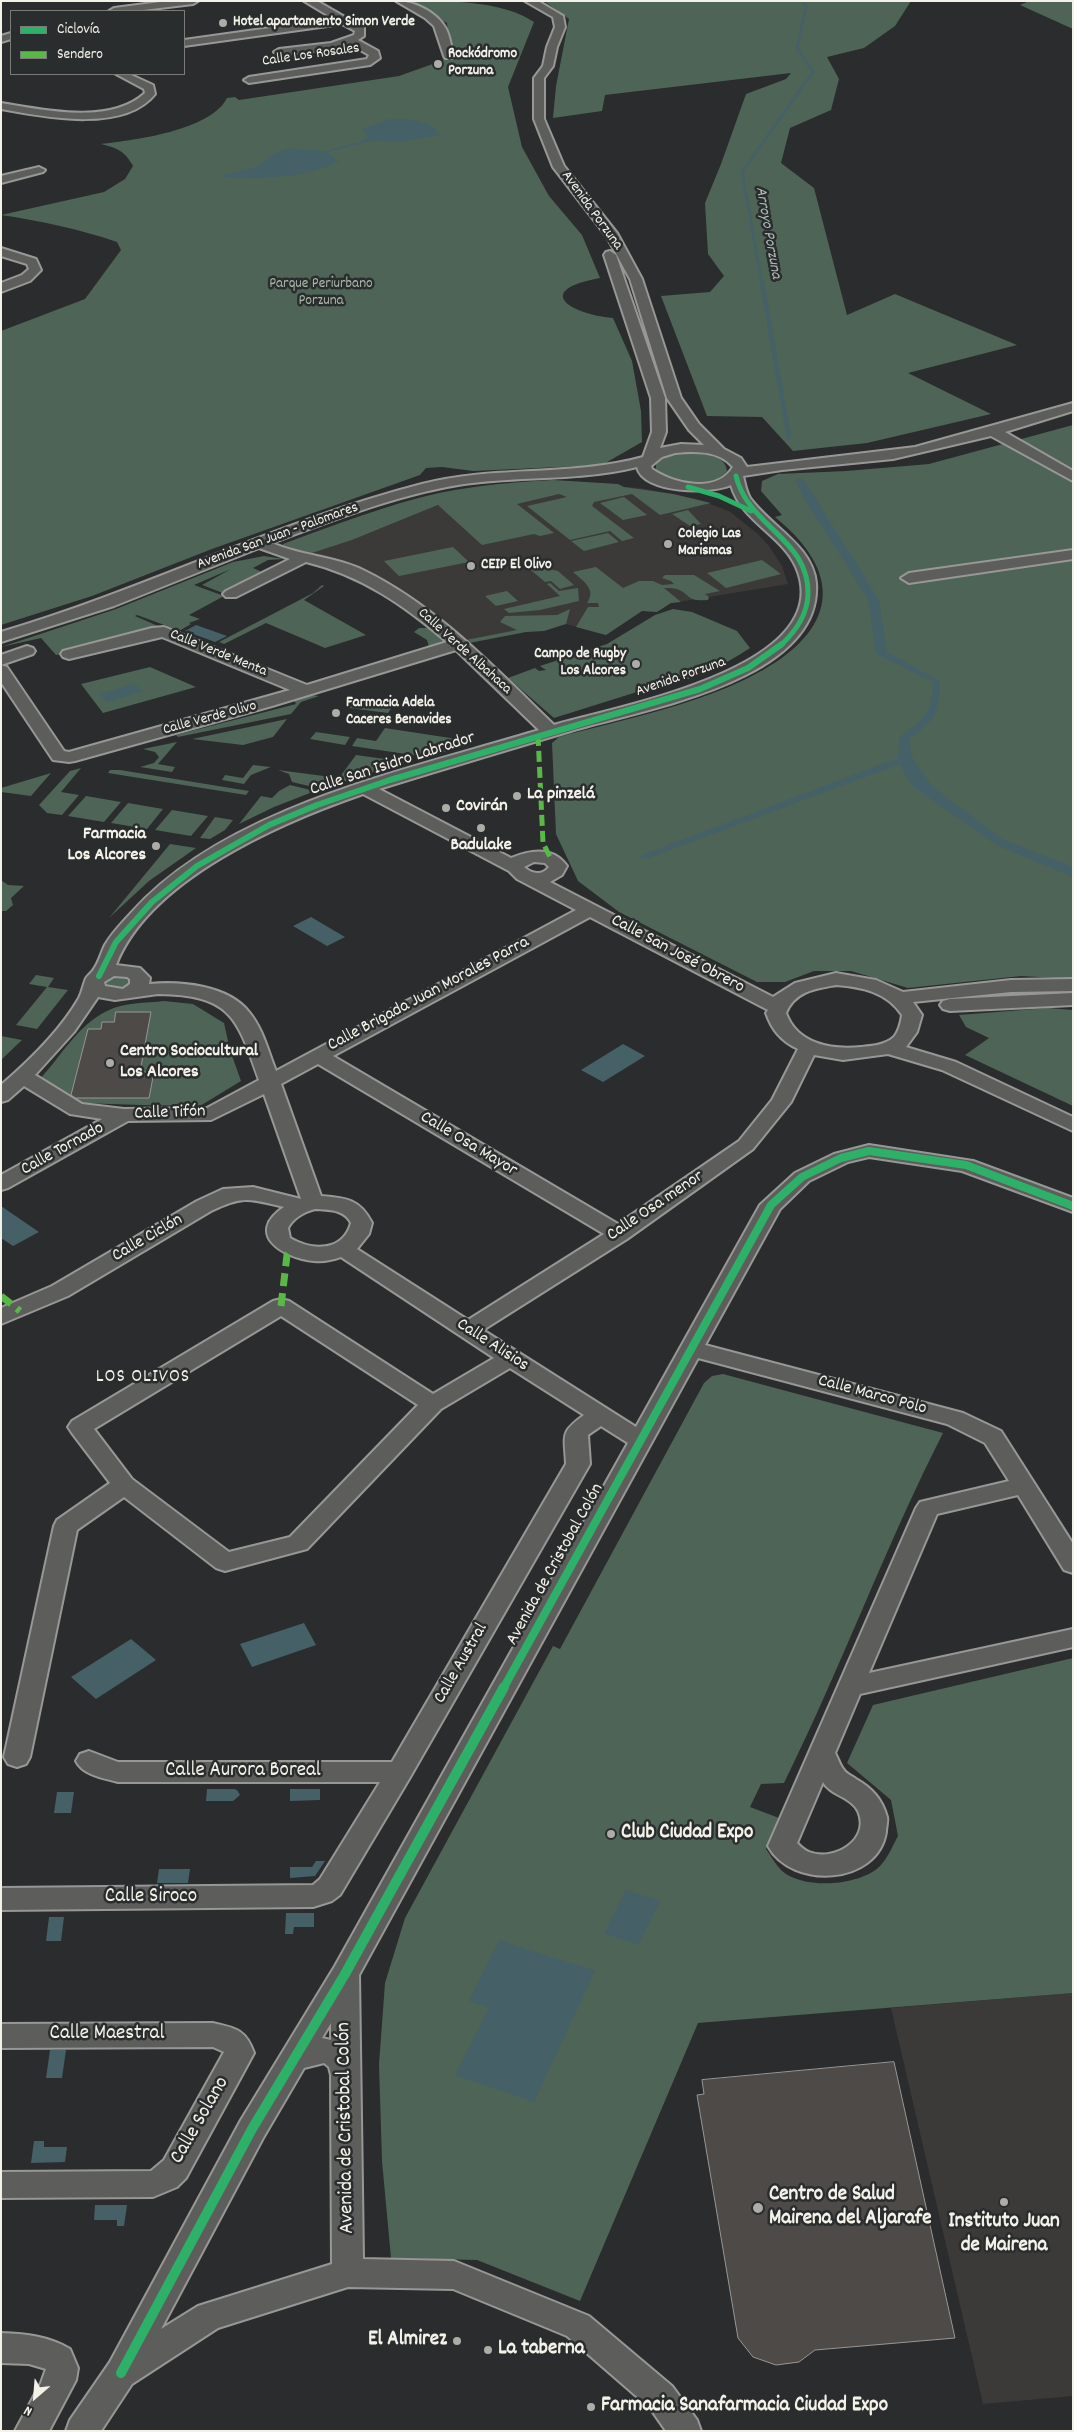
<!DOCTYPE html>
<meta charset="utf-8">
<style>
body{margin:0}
#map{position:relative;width:1074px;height:2432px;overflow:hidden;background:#2b2c2d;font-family:Dekko,sans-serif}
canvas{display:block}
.frame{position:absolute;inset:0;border:2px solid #f4f1e8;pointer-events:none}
.legend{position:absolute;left:10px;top:10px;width:175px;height:65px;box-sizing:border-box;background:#2a2d2e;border:1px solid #7b7b78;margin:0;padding:6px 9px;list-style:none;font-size:15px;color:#f4f1e8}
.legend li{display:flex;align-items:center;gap:10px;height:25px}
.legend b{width:25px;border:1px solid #7b7b78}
.north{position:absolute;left:10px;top:2372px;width:50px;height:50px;-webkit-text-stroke:4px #2a2d2e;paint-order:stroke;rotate:207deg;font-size:14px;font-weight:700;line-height:20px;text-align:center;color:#f4f1e8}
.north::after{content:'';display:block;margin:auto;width:18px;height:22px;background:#f4f1e8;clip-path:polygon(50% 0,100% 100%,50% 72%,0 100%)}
</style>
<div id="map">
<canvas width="1074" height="2432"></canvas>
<div class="frame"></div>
<ul class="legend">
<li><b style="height:6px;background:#2db169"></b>Ciclovía</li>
<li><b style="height:6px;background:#58b947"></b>Sendero</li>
</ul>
<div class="north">N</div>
</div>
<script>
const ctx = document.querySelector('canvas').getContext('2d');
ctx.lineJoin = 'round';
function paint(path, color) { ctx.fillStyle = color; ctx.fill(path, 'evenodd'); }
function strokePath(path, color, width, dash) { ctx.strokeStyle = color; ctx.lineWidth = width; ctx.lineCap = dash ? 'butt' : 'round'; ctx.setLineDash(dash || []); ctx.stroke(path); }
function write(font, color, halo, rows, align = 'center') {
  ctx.font = font + ' Dekko,sans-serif'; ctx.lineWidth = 5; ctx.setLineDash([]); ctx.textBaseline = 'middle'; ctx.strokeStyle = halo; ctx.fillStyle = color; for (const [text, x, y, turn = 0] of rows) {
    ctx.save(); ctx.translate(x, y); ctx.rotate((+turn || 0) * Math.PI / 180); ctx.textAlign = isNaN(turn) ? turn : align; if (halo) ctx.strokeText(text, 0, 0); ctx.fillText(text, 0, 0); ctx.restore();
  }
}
paint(new Path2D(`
 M593,485L641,488L673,494L696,499L729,511L758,534L769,546L782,566L788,584L648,607L606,635L566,624L469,643L431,611L388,584L309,554L352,540L433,507L495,487Z
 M1073,1993V2396L983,2404L891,2008Z`), '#3c3a38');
paint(new Path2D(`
 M406,1C448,1 501,0 534,22L508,87L522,147L549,196L582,235L600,278C533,290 569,314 613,318L632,361L641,411L642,442L602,465L473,471L442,467L426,468L420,475L212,549L92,596L1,625V331L85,299L121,250L117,242C79,229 41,221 1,215L104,192L125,179L133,166C125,151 117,148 101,144C134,140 210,131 227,98L235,97L239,100L399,76L444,60L458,59L459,55L450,53L447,23Z
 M544,1H911L895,26L864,48L827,57L839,79L831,110L790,128L781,163L814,188L847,315L895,294L1017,345L908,373L991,414L867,443L793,451L762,417L707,416L661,296L710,292L724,276L708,254L705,203L721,164L746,94L786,79L791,73L605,95L602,111L553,118L556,86L569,19Z
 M1029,1H1073V29L1020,5Z
 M1073,425V979L1021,976L908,988L851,971H814L785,982H757L619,912L578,881L556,834L552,743L559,737C621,720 689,707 748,678C831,637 852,580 775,517L782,515L761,491L762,481L778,474L846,471L929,464Z
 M694,453C706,454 726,456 727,471C713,489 671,486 656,471V463C667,454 681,453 694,453Z
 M553,480L618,484L624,487L673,494L711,503L660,515L632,494L594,502L592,506L634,538L622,541L610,531L570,540L527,506L567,497L559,494L517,504L554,533L540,536L534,534L482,545L438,505L352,540L309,554L283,546V544C334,525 386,505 439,493C477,485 515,482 553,480Z
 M624,497L647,515L623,520L600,503Z
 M688,510L701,524L690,526L672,514Z
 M608,533L619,542L584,551L571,541Z
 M453,547L469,562L399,576L384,561Z
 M264,556L284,559L268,560L253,568L262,572L223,593L202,585L231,569L194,585L224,596L189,615L200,619L189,623L191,624L179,631L212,644L208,646L164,628L167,626L137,615L135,616L158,626L138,635L56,655L41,638L1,647L116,609L233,562Z
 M762,560L781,574L726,588L707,573Z
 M529,565L558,571L574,585L560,589L551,581L545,582L526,566Z
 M596,567L623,588L639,581H653L662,585L674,584L671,581L662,578L665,575H694L720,591L705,594L709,597L708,600C686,602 692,595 677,589C673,588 667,588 664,588L681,602L671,603L657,612L642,611L606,635L576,627L588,607H599L598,603H587C597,589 583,581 573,572Z
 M550,583L559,591L578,588L579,601L540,610L509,613L504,609L560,596L547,584Z
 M322,585L324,586L304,600L366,635L325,648L266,623L224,644L219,642L313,593Z
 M507,591L518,601L496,606L485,596Z
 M570,609L566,624L544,631L526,632L469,643L466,640L517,630L500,622L505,616L557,615Z
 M673,609L692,612L737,631L750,648C722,667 692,679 659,688L656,686L554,718L508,678L535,668L539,671L546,670L540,666L607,644L655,615Z
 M419,628H434L446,641L429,647L427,640L414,632Z
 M150,667L196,687L103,713L81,684Z
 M310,695L319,696L301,702L291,714L178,737L176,735L296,704L294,700Z
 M354,702L392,707L388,713L349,708Z
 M287,719L273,737L243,745L192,739Z
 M385,728L470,741L468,745L426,757L352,746L357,738L376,741Z
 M316,732L350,737L345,745L310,739Z
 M177,742L158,764L175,767L172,772L140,767L154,763L159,757L155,752L143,749Z
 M356,755L406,762L321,789L292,782L289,774L278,770L339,778Z
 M253,765L271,767L251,775L244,784L222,780L225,775L243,778Z
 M81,768L61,792L79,795L62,815L47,813L39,805L70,771Z
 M110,770H120L249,791L246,795L108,773Z
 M51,773L31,796L1,792V788Z
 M290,785L315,791L274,807L239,824L261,796L272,798L279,791Z
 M86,796L121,802L104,822L68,816Z
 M128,803L163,809L147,829L111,823Z
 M172,810L208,816L191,836L155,830Z
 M215,817L233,820L225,830L210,839L200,838Z
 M170,844L196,848L149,881L109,918Z
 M1,880L8,885L24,886L11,898L13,905L6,911H1Z
 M36,975L54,978L48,987L68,990L37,1029L16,1025L47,987L29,984Z
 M126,975L133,982L125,990H109L101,982L106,977Z
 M164,1001L193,1004L224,1023L230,1050L241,1081L200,1106L142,1105L79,1103L40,1079C61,1056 78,1025 107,1011C124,1002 146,1003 164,1001Z
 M1048,1008L1073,1010V1106L965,1055L989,1038L966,1027L959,1015Z
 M1,1036L22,1040L1,1060Z
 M723,1374L943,1433C885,1547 841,1668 784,1783L761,1784L750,1807L779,1818L766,1849C771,1856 776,1865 782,1871C804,1890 860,1886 880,1866C888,1858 893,1845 898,1836L891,1800L847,1763L873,1705L1073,1658V1993L698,2023L580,2301L477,2260L391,2258L382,2161L379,2064L385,1983L405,1918L553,1646L560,1649L704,1383L712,1376Z`), '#4d6456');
paint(new Path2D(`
 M389,119C406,119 430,118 440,135L402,142L376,140L332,151L328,154L339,161C311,175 281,178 251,178C240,178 230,179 219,176L258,167L271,155L289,148L326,151L365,140L367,137L363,129Z
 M799,478L804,480L879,600L887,652L940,681C939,717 936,718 909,739L912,757L932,786L1004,840L1073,867V877L996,845L911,785L900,764L646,859L640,858L644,854L898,758L900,737C923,718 933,714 933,682L876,654L868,599L804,499L795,479Z
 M196,625L227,636L215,642L185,631Z
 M135,684L143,691L107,702L99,694Z
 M311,917L345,937L327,946L293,926Z
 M623,1044L645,1056L603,1082L581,1070Z
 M1,1206L39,1232L13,1246L1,1238Z
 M304,1623L316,1645L252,1667L240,1644Z
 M131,1639L156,1660L96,1699L71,1677Z
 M207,1789H234L237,1790L240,1795L233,1801H206Z
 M290,1789H320V1800L290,1801Z
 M57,1792H74L71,1813H54Z
 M316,1861H325L315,1876L290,1878V1867H312Z
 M159,1869H190L188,1883H157Z
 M626,1890L660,1901L638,1945L604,1933Z
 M286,1913H314V1927H294L293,1934H285Z
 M49,1917H64L61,1941H46Z
 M499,1940L595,1971L534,2102L455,2075L489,2008L469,2001Z
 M50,2050H66L62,2078H46Z
 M34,2141H44V2147H67L65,2162L31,2163Z
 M95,2205H127L124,2226H117V2220H94Z`), '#466067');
strokePath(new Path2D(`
 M762,284L742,172L813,72L797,48L806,8L803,1`), '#466067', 3);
strokePath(new Path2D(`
 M762,283L789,437`), '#466067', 4.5);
const building = new Path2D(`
 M116,1012H151L140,1072H154L149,1098H75L71,1095L88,1029H101L102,1022H114Z
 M894,2062L955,2338L815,2350L799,2362L776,2365L753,2357L738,2338L697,2095L704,2094L702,2080Z`);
paint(building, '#4d4a48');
strokePath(building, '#979796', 1);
const minor = new Path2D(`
 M168,1H198L193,4L135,11H109L114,8Z
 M304,1H317L364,28V36L358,40L378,51L380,58L370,65L249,83L244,80L249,77L367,59L369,55L350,44L309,52L279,55L274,52L279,49L331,43L354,35L355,31L342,24L184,46V40L334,19Z
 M396,1C414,1 437,12 446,29C450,37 451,47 454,56L453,58H445L444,56L434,26L425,18Z
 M525,1H538L563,16L565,27L557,47L553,66L544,78V119L564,166L617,233L642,279L681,398L699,424L724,449L741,458L747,467L915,447L1073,403V411L1005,432L1073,471V481L991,436L893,459L782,470L743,476C745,484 746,491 750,498C770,526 813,546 816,583C823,681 640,710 571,731C507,750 443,769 379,789L511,858C530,850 553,846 567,866L562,875L550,882L773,997L795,983L836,973L876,980L903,992L1011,980L1073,979V991L1011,992L913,1002L922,1015L917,1032L906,1047L956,1062L1073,1117V1131L942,1070L888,1054L843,1060L814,1055L791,1102L753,1149L627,1239L483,1330L636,1427L760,1205L795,1173L834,1154L869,1145L973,1161L1073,1198V1212L962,1171L869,1157L848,1162L809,1181L780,1209L705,1345L963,1413L1001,1431L1073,1544V1573L1064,1570L1018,1495L937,1514L869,1673L1073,1629V1647L860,1694L835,1753C838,1758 840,1766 844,1770C846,1774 853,1776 856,1779C872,1788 882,1799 887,1817C888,1821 886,1827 886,1832C878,1885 792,1890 768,1846L916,1508L920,1502L1009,1481L985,1443L947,1424L698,1358L359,1975L363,2259L454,2261L589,2316L672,2386L697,2420L701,2431H666L650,2408L567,2336L453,2289L348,2287L218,2328L132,2384L101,2431H66L70,2420L110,2362L241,2120L335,1966L628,1443L601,1426L588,1435L590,1464L409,1779L340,1895L332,1901L313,1907L1,1910V1888L313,1885L320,1879L380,1782H118C103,1778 83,1775 76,1761L80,1754L89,1751L118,1762H392L566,1464C565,1435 559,1433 584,1415L510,1368L441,1409L307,1549L225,1571L216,1568L124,1497L77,1530L30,1757L26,1764L17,1767L8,1764L4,1757L54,1526L57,1520L110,1483L72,1433L68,1427L72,1421L273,1301L281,1299L289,1301L433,1394L494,1358L341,1257C333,1260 322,1262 314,1261C283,1258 244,1234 284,1207C250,1199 244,1195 211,1211L68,1296L1,1324V1308L52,1286L197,1201L223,1189L253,1187L301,1199L264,1094L211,1120L128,1121L8,1188L1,1190V1175L102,1119L70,1114L24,1086L8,1100L1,1102V1085C29,1061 60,1031 79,998C82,992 83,986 85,981C86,976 92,973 94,969C99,962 101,953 105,945C112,933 122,923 131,913C225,807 408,770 539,730L456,650L272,706L75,761L69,762L53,760L1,682V665L7,667L64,751L69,752L290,690L162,637L69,659L63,657L61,654L63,651L152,628L164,627L307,685L447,642C405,606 361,575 306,562L236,597H226L223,594L226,591L290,559L259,548L114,606L1,642V632C144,590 278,521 422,484C495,465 571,477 643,457L652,432L651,398L604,255L606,252L610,251L616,255L665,398L666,432L660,448L681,444L704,445L689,430L667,398L630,279L607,237L553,167L534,119V78L543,66L547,47L555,27L553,17ZM675,453C694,451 719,450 733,467C717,494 673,484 652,469L651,466L662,457ZM637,467C643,494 711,494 731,485C741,521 782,535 796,567C840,668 613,707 554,725C495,668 437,606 363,570C334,556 301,556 272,543C334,520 398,494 464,484C521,476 581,481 637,467ZM363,794L509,871L517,879L576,910L276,1071C268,1051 263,1029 249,1012C228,985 180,981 149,984L150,978L140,968L116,965C149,879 282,822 363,794ZM534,862L545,863L549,867C542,876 532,874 524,867ZM590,917L768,1010L766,1013C772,1030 781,1041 798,1049L772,1100L739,1141L618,1224L333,1056ZM114,976L127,977L130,979V984L123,989L105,986L104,982ZM836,985C862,987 887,992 902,1015C901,1022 899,1031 894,1037C885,1045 872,1046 861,1047C831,1050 797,1044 786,1013C795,991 815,989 836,985ZM158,994C232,995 237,1018 259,1080L207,1108L124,1109L82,1104L35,1075L74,1032L98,997L115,1000ZM318,1064L604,1234L468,1320L357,1249L369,1234L372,1223C360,1199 346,1198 321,1196L281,1084ZM315,1209C329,1210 344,1209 351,1223C343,1252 312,1251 290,1238L288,1228C293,1218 304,1212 315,1209ZM281,1316L418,1405L290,1537L229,1552L132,1479L94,1429ZM823,1782C830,1795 851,1797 858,1811C871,1840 834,1862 809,1852C805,1851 800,1846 797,1843ZM331,2023V2040L322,2038ZM324,2063L329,2067L331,2075L332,2264L198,2306L161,2329L263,2138L304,2068Z
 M11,33V39L1,42V36Z
 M116,74H129L153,85L155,94C124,133 44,117 1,109V103C44,110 110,125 145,93L144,89Z
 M39,167L45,170L43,172L1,183V176Z
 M1,248L36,259L41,270L30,281L1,292V283L22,275L29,269L27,264L1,256Z
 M1073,550V559L909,583L901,578L909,573Z
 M27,646L33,648L35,651L33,654L1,665V655Z
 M1073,993V1005L950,1011L943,1009L940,1005L943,1001L950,999Z
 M213,2023C236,2028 246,2030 254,2053L186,2178L177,2187L153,2197L1,2198V2172L151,2171L164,2160L224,2052L213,2047L1,2048V2024Z
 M1,2333C26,2334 48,2336 70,2349L78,2368L76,2380L49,2431H15L41,2383L46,2369L29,2364L1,2363Z`);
strokePath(minor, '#979796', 4);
paint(minor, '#5d5d5c');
strokePath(new Path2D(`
 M538,735L543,843L551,859`), '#58b947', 5, [11, 5]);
strokePath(new Path2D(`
 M1,1296L20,1311
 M281,1306L287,1255L292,1248`), '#58b947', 7, [13, 7]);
strokePath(new Path2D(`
 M736,476C748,527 810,539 808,595C807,615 795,632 781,645
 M688,487L719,496L751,511`), '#2db169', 5);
strokePath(new Path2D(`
 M99,976L116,942L152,902L197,866L269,825L317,805L390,780L700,689L748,668L782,644`), '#2db169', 6);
strokePath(new Path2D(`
 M503,1689L771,1205L802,1177L841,1158L869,1151L966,1165L1073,1206`), '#2db169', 8);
strokePath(new Path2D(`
 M121,2373L252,2129L345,1974L504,1687`), '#2db169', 10);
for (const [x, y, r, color] of [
 [223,23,5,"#aeaca7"],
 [438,64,5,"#aeaca7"],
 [668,544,5,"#aeaca7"],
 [471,566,5,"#aeaca7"],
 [636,664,5,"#aeaca7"],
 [336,713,5,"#aeaca7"],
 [517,796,5,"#aeaca7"],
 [446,808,5,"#aeaca7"],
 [481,828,5,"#aeaca7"],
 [156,846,5,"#aeaca7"],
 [110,1063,5,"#aeaca7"],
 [611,1834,5,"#aeaca7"],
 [1004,2202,5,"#aeaca7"],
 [758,2208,6,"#aeaca7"],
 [457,2341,5,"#aeaca7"],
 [488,2350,5,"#aeaca7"],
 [591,2407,5,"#aeaca7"]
]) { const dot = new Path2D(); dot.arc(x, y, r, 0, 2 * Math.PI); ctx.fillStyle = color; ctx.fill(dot); strokePath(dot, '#2a2d2e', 2); }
write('bold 15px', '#f4f1e8', '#2a2d2e', [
 ["Hotel apartamento Simon Verde",233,23],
 ["Rockódromo",448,55],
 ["Porzuna",448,72],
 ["Colegio Las",678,535],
 ["Marismas",678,552],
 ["CEIP El Olivo",481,566],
 ["Campo de Rugby",626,655,"right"],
 ["Los Alcores",626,672,"right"],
 ["Farmacia Adela",346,704],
 ["Caceres Benavides",346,721]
], 'left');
write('15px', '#f4f1e8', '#2a2d2e', [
 ["Calle Los Rosales",311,56,-8],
 ["Avenida Porzuna",591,211,54],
 ["Avenida San Juan - Palomares",278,537,-20],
 ["Calle Verde Albahaca",464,652,42],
 ["Calle Verde Menta",218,654,22],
 ["Avenida Porzuna",681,678,-19],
 ["Calle Verde Olivo",210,719,-15]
]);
write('15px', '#abb6a9', '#2a2d2e', [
 ["Parque Periurbano",321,285],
 ["Porzuna",321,302]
]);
write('italic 16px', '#b0b9b7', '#2a2d2e', [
 ["Arroyo Porzuna",767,233,80]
]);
write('18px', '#f4f1e8', '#2a2d2e', [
 ["Calle San Isidro Labrador",393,765,-18],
 ["Calle San José Obrero",677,955,28],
 ["Calle Brigada Juan Morales Parra",429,995,-28],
 ["Calle Tifón",170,1114,-2],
 ["Calle Osa Mayor",468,1145,31],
 ["Calle Tornado",63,1150,-29],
 ["Calle Osa menor",656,1207,-34],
 ["Calle Ciclón",148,1239,-30],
 ["Calle Alisios",492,1346,33],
 ["Calle Marco Polo",872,1396,15],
 ["Avenida de Cristobal Colón",556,1565,-61],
 ["Calle Austral",462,1664,-60]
]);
write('bold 18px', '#f4f1e8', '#2a2d2e', [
 ["La pinzelá",527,796],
 ["Covirán",456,808],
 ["Farmacia",146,836,"right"],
 ["Los Alcores",146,857,"right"],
 ["Badulake",481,847,"center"],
 ["Centro Sociocultural",120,1053],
 ["Los Alcores",120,1074]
], 'left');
ctx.letterSpacing = '1px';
write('19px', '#f4f1e8', '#2a2d2e', [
 ["LOS OLIVOS",143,1378]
]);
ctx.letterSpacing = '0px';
write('21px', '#f4f1e8', '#2a2d2e', [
 ["Calle Aurora Boreal",243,1772],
 ["Calle Siroco",151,1898],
 ["Calle Maestral",107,2035],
 ["Calle Solano",201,2121,-60],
 ["Avenida de Cristobal Colón",347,2128,-91]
]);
write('bold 21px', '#f4f1e8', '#2a2d2e', [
 ["Club Ciudad Expo",621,1834],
 ["Centro de Salud",769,2196],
 ["Mairena del Aljarafe",769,2220],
 ["Instituto Juan",1004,2223,"center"],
 ["de Mairena",1004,2247,"center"],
 ["El Almirez",447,2341,"right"],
 ["La taberna",498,2350],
 ["Farmacia Sanafarmacia Ciudad Expo",601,2407]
], 'left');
</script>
